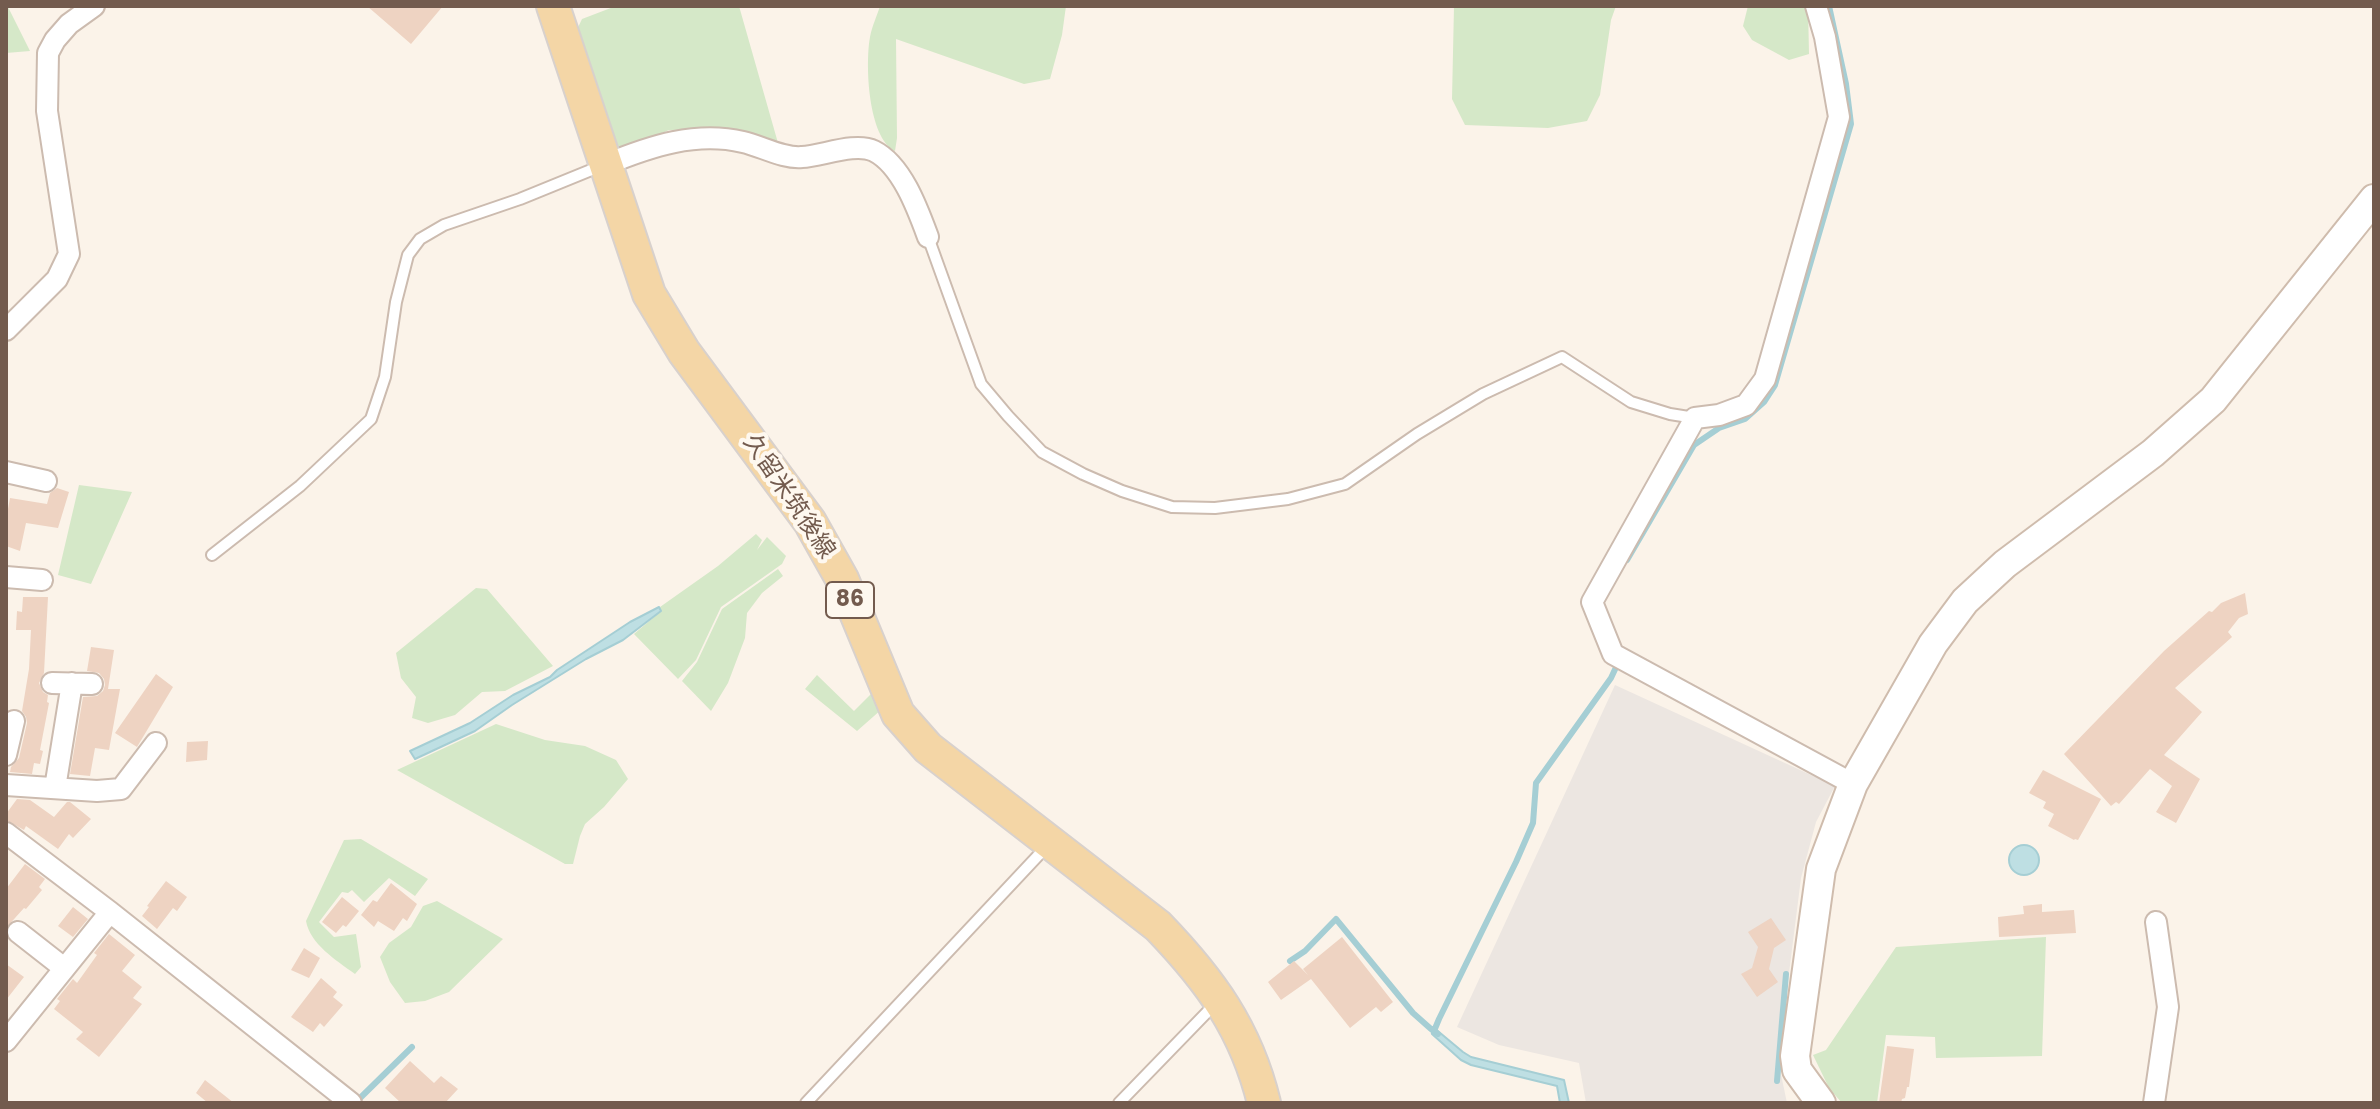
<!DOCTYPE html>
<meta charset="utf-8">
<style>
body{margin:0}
#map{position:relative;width:2380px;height:1109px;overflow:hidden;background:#fbf3e9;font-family:Poppins,sans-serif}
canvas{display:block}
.frame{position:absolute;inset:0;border:8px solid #735b4e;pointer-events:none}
</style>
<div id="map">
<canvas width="2380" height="1109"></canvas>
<div class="frame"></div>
</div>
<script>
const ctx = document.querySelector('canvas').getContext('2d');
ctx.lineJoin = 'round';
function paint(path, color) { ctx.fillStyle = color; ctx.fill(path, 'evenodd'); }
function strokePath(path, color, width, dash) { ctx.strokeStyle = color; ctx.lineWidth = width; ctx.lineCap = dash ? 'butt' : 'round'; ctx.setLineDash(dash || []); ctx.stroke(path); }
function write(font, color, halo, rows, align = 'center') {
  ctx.font = font + ' Poppins,"Noto Sans JP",sans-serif'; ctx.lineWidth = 8; ctx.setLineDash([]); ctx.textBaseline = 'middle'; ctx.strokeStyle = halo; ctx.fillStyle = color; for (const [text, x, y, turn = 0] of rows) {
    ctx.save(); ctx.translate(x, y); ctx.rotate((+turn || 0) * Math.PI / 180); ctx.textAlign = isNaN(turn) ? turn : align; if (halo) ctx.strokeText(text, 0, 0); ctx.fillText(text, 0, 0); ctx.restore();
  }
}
paint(new Path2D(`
 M1615,685L1835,786L1816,822L1801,878L1778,1060L1787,1103H1586L1579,1063L1499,1045L1457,1027Z`), '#ece6e1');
paint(new Path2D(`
 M6,6L8,7L30,51L6,53Z
 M616,6H739L778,143L732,129L669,130L616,153L574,36L582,19Z
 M880,6H1066L1062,35L1050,79L1024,84L896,39L897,138L895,151C868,138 865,64 870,37C872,26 877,16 880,6Z
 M1454,6H1616L1611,20L1600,95L1587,121L1548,128L1465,125L1452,99Z
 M1748,6H1808L1809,54L1789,60L1752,40L1743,26Z
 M79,485L132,492L91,584L58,575Z
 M756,534L762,540L757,550L767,537L786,556L782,564L721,607L696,660L678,679L634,634L661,611L660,607L718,566Z
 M778,569L783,576L762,593L747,613L745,638L728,683L711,711L682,681L697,662L722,609Z
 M476,588L487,589L553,666L505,691L482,692L455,715L428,723L412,718L416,697L401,678L396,653Z
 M817,675L854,711L874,691L882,709L857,731L805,689Z
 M496,724L545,740L585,746L616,760L628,779L604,807L585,824L580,836L573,864H565L397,770Z
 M361,839L428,879L415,896L389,878L364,902L352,890L348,893L342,892L319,922L334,937L356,934L361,967L355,974C336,960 310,944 306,921L344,840Z
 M437,901L503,939L449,992L425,1001L405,1003L390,982L380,957L389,943L411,927L423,906Z
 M2046,937L2042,1056L1936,1058L1935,1037L1886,1035L1877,1103H1842L1829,1088L1813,1055L1826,1050L1896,947Z`), '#d5e8c8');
const water = new Path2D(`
 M659,607L661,611L623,640L586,659L512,705L475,731L415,759L410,751L470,723L513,695L550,677L557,670L630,622Z
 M2009 860a15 15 0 1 1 30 0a15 15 0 1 1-30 0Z
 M1433,1027L1463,1052L1471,1057L1564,1080L1569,1103H1560L1557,1086L1471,1065L1461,1060L1432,1034L1431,1029Z`);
paint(water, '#bedfe3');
strokePath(water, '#a5ced4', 2);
strokePath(new Path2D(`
 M1627,560L1694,445L1719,428L1745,419L1764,402L1775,385L1851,124L1846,84L1829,6
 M1290,961L1305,951L1336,919L1413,1013L1431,1029
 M1438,1034L1434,1031L1439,1019L1516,862L1533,823L1536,783L1611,678L1618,663
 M1777,1081L1786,974
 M355,1103L412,1047`), '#a5ced4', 6);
paint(new Path2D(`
 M367,6H443L411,44Z
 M57,488L69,492L58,528L26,523L20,551L6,546V520L10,498L47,504L50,493Z
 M2245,593L2248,614L2239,618L2228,632L2232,637L2175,688L2202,712L2164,755L2200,779L2176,823L2156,812L2172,786L2150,769L2119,804L2116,802L2111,806L2064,754L2164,651L2209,611L2212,612L2221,603Z
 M23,597H48L44,673L39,683L43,692L48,695L47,702L49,703L40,750L43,751L40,764L34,763L32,774L10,772L11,767L19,758L27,723L26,717L22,711L29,669L31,630H16L17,611L22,612Z
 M91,647L114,650L108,689H120L109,750L95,748L90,776L70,774L83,697L97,696L103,691L105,685L104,679L99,673L87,671Z
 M156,674L173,687L137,747L115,733Z
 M208,741L207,760L186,762L187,742Z
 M2043,770L2101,799L2078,840L2075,839L2074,840L2048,826L2054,814L2043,808L2046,802L2029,793Z
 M17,799L30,800L54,817L67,802H70L91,819L73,838L69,834L58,849L26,826L24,830L6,820V814Z
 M25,864L45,879L39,887L42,890L26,909L24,908L6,928V889Z
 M166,881L187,897L177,911L173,908L157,929L142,916L149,907L147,906Z
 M391,883L417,904L407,921L403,918L394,931L378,921L374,927L361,915L373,900L377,902Z
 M342,897L359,911L346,927L343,925L336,933L322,922Z
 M2042,904V912L2074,910L2076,933L1999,937L1998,917L2024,914L2023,906Z
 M73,907L88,919L73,937L58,926Z
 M1771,918L1786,940L1774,948L1769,969L1778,982L1757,997L1741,974L1752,968L1758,947L1748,932Z
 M109,934L135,955L122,971L142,987L133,998L142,1004L99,1057L76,1039L83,1032L54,1009L60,1001L57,999L73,979L77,983L97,955L94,953Z
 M1342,937L1393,1002L1381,1012L1376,1007L1350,1028L1311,979L1281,1000L1268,982L1294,961L1308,975L1303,969Z
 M304,948L320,958L309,978L291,970Z
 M6,964L24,977L6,1000Z
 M321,978L337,992L333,997L343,1005L324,1027L320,1023L313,1032L291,1017Z
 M1887,1046L1914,1049L1909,1087H1907L1905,1098L1902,1099L1901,1103H1879Z
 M410,1061L434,1083L441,1076L458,1089L445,1103H401L385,1088Z
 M205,1080L234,1103H208L196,1093Z`), '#eed3c2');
const lane = new Path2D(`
 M928,237L981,384L1008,416L1042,452L1083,474L1122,491L1172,507L1215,508L1288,499L1345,484L1417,434L1483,394L1562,357L1631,402L1670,414L1695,418
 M212,555L300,486L371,419L385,377L396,302L408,255L420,239L444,225L520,199L601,166
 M806,1103L1048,845
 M1119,1103L1215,1004`);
const street = new Path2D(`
 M1816,6L1825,37L1839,117L1765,379L1746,405L1719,415L1695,418L1592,602L1613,654L1853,784
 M607,164C651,146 696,131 743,142C761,146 784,159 802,157C822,156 855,142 874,151C902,165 918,210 928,237
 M6,330L57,279L69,254L47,111L48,53L55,40L69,24L94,6
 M6,472L46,481
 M6,577L42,580
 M52,683L92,684
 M6,755L14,721
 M6,785L97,791L121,789L156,743
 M55,788L72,683
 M6,833L110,912L351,1103
 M18,932L64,968
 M6,1041L110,912
 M2154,1103L2168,1007L2156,922`);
const secondary = new Path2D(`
 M1821,1103L1797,1070L1795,1056L1821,869L1853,784L1933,644L1965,601L2005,564L2153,453L2213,400L2374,199`);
const primary = new Path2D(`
 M553,6L649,294L684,352L810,522L842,579L898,714L928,748L1158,926C1210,980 1246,1029 1264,1103`);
strokePath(lane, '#ccbbaf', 14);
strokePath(street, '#ccbbaf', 24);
strokePath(secondary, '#cfbcad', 32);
strokePath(primary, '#d8d1cd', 36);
strokePath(lane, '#fff', 10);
strokePath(street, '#fff', 20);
strokePath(secondary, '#fff', 28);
strokePath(primary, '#f4d6a6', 32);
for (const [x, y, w] of [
 [850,600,48]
]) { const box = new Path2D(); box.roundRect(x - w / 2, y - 18, w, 36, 6); ctx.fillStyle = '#fef8ef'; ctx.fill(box); strokePath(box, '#735b4e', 2); }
write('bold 22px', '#735b4e', null, [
 ["86",850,600]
]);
write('24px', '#735b4e', '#fef8ef', [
 ["久留米筑後線",788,497,56]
]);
</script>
